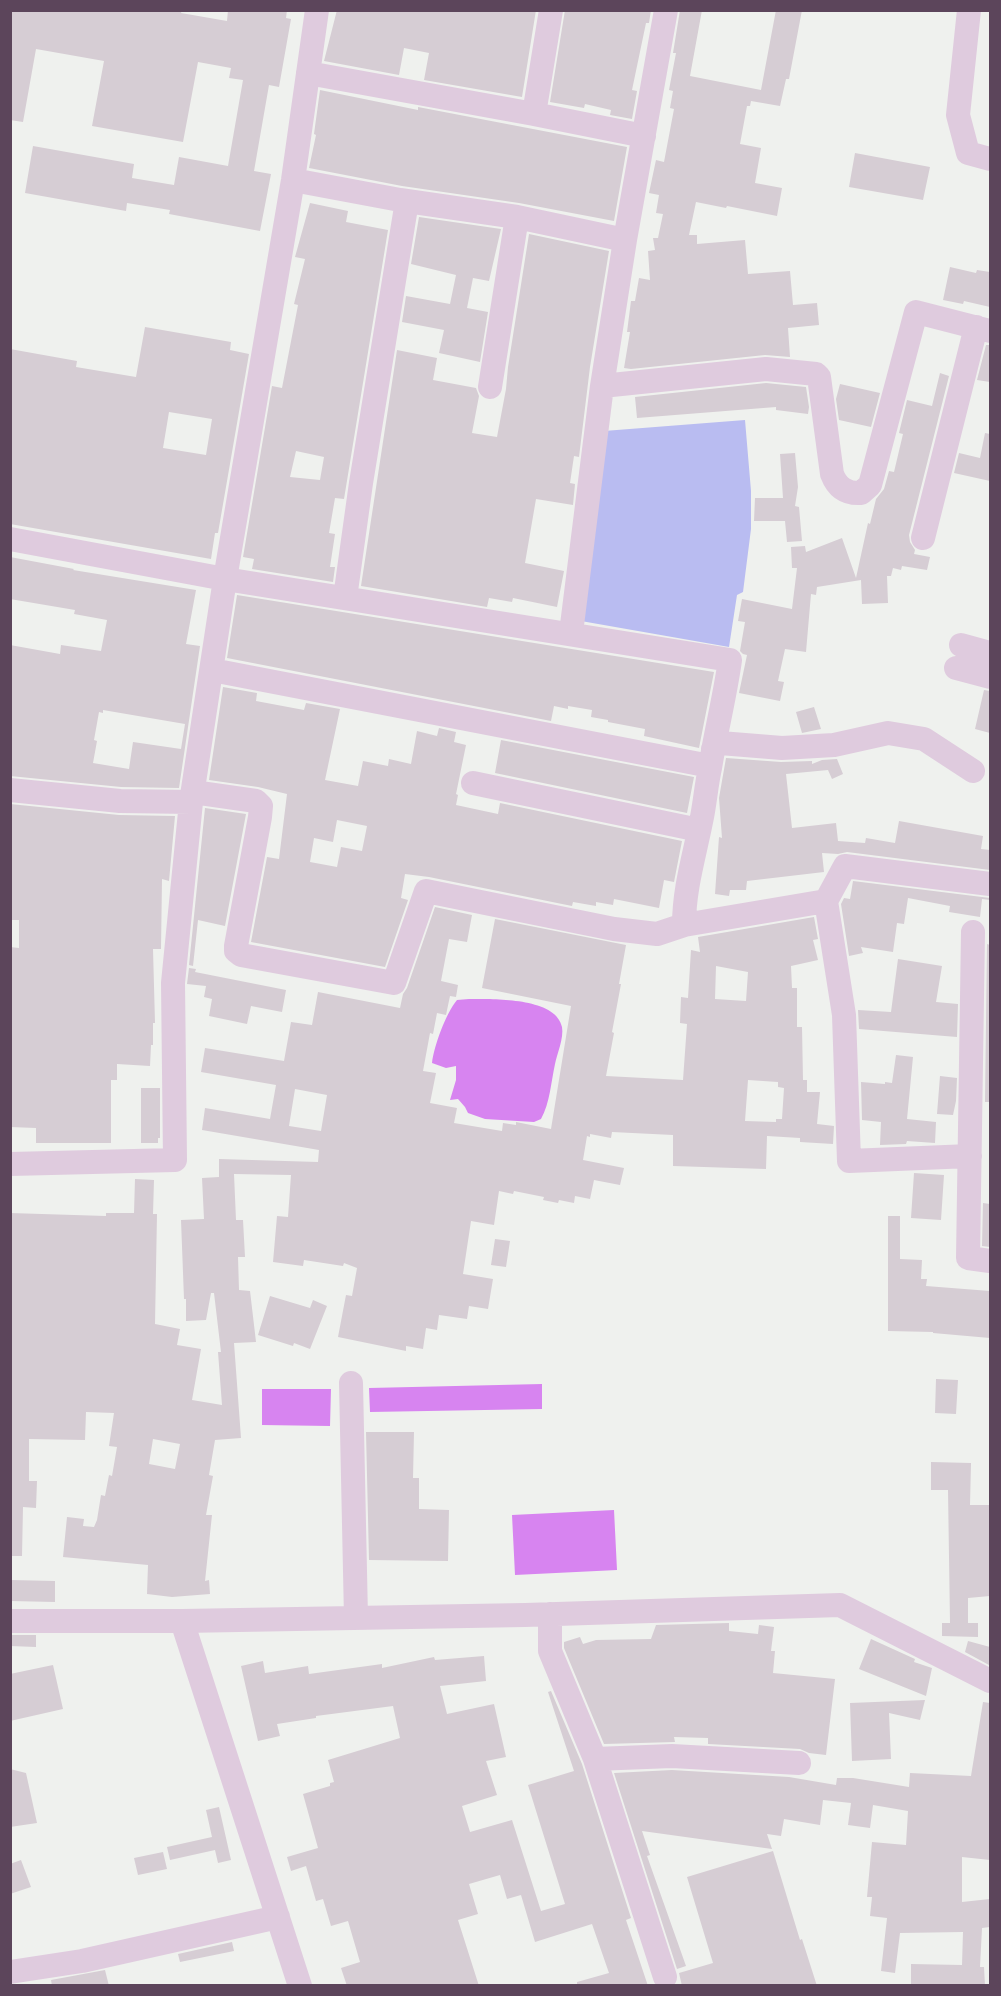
<!DOCTYPE html>
<style>
body{margin:0}
#map{position:relative;width:1001px;height:1996px;overflow:hidden;background:#eff1ee;font-family:"DM Sans",sans-serif}
canvas{display:block}
.frame{position:absolute;inset:0;border:12px solid #5c455b;pointer-events:none}
</style>
<div id="map">
<canvas width="1001" height="1996"></canvas>
<div class="frame"></div>
</div>
<script>
const ctx = document.querySelector('canvas').getContext('2d');
ctx.lineJoin = 'round';
function paint(path, color) { ctx.fillStyle = color; ctx.fill(path, 'evenodd'); }
function strokePath(path, color, width, dash) { ctx.strokeStyle = color; ctx.lineWidth = width; ctx.lineCap = dash ? 'butt' : 'round'; ctx.setLineDash(dash || []); ctx.stroke(path); }
paint(new Path2D(`
 M745,420L751,491V529L743,592L737,595L729,647L581,621L604,431Z`), '#b9bcf1');
paint(new Path2D(`
 M469,999C492,999 556,997 562,1027C564,1038 557,1054 555,1064C551,1082 550,1103 541,1119L534,1122L485,1119L468,1113L465,1107L458,1099L450,1100L456,1080V1066L446,1068L432,1063C434,1046 446,1013 457,1000Z
 M542,1384V1409L370,1412L369,1388Z
 M262,1389H331L330,1426L262,1425Z
 M614,1510L617,1570L515,1575L512,1515Z`), '#d784f0');
paint(new Path2D(`
 M10,10H182L181,13L227,21L228,10H287L286,18L291,19L279,87L269,85L254,171L271,174L260,231L169,214L170,210L127,203L126,211L25,193L33,146L134,164L132,178L174,185L179,157L228,166L243,80L229,78L231,68L198,62L183,142L92,126L104,61L36,49L23,122L10,120Z
 M337,10H536L522,97L424,80L429,53L404,48L399,75L324,61Z
 M565,10H651L649,23H646L632,90L637,91L632,119L610,115L611,110L585,104L584,108L550,102Z
 M680,10H702L690,76L761,90L776,10H802L789,79H786L780,106L751,101L750,106H747L740,144L761,148L755,183L782,188L777,216L727,206L726,208L696,202L689,235H697V244L745,240L748,274L790,271L793,305L817,303L819,325L788,328L790,357L765,355L631,369L624,368L630,332H627L631,301H635L639,278L650,280L648,251L655,250L653,238H658L663,214L656,213L659,195L649,193L656,160L664,162L674,109L670,108L673,91L669,90L676,53H673Z
 M320,90L418,110V107L627,147L614,221L519,203L402,186L309,168L316,135L314,134Z
 M855,153L930,167L923,200L849,187Z
 M310,203L348,211L346,222L388,230L344,499L335,498L329,533L335,534L330,567H335L333,582L252,569L254,559L243,557L272,386L282,388L298,305L294,304L305,259L295,257ZM296,451L324,457L320,480L290,477Z
 M419,217L501,229L489,281L473,278L467,308L488,312L480,362L439,353L444,330L402,322L406,296L450,304L456,275L411,264Z
 M529,234L609,251L590,367L579,457L574,456L570,483L575,484L573,505L536,499L525,563L564,571L557,607L513,598L512,602L489,598L487,607L361,586L397,350L437,358L433,380L476,388L479,396L472,433L497,437L506,389L508,367Z
 M950,267L976,273L977,270L990,272V307L964,301L963,304L943,300Z
 M145,327L231,342L230,350L249,354L218,533H215L211,559L10,524V349L77,361L76,367L136,377ZM169,412L212,419L206,455L163,448Z
 M986,345H990V382L977,380Z
 M940,373L949,376L909,535L910,542L915,550L914,554L930,557L927,570L902,566L901,570L893,568L891,576H887L888,603L862,604L861,580L817,587L816,595L811,594L806,652L785,649L778,681L784,682L780,701L739,693L747,655L743,654L740,651L745,622L738,621L742,599L792,609L797,568H792L791,547L805,546L806,552L842,538L856,578L868,523L870,524L876,499L884,489L889,471L894,472L903,434L899,433L907,400L932,406Z
 M766,383L806,387L809,407L808,414L776,410V407L637,418L635,397Z
 M840,384L880,393L871,427L839,420L836,399Z
 M985,433L990,434V481L954,473L959,453L980,458Z
 M795,453L798,487L795,506L799,507L802,541L787,542L785,521H754L755,498H783L780,454Z
 M10,557L74,569L73,570L196,590L186,644L200,646L179,788L121,787L10,776V645L60,654L61,645L101,651L107,620L74,614L75,610L10,599ZM103,710L185,724L181,749L133,742L129,769L93,763L97,741L94,740L99,712L103,713Z
 M237,595L714,672L699,748L644,736L645,729L608,722V720L591,717L592,710L568,706V709L554,706L551,721L227,658Z
 M223,687L257,693L256,701L304,710L306,703L340,709L325,780L358,786L363,761L388,766L389,759L411,764L417,731L437,736L439,728L456,732L454,742L466,745L456,794L458,795L456,805L498,814L500,803L682,841L674,882L664,880L659,908L614,899L613,905L596,902V906L573,902L572,906L429,877L405,874L401,898L408,900L385,967L251,942L267,857L279,859L287,794L258,787L209,780ZM337,820L367,826L362,851L341,847L337,867L310,862L314,838L333,842Z
 M984,690L990,691V733L975,729Z
 M814,707L821,729L802,733L796,712Z
 M501,740L694,777L687,813L495,773Z
 M726,758L781,762L812,761V764L822,760L837,759L843,774L832,779L828,770L786,774L792,828L836,823L838,841L865,843L866,838L895,843L899,821L983,836L981,849L990,850V870L847,852L838,854L822,853L824,872L747,881L746,890H730L729,896L715,894L719,837L722,838L719,798Z
 M10,804L119,815L175,816L169,881L162,879L161,949H153L155,1023H153V1045H151L150,1066L117,1064V1080H111V1143H36V1128L10,1127V947L19,948V920H10Z
 M205,808L246,814L225,926L198,920L193,966L189,965Z
 M853,881L990,898V900L982,899L980,917L949,912L950,906L908,898L904,924L897,923L893,952L861,947L863,953L849,956L841,904L844,898L850,899Z
 M435,907L472,915L467,942L449,939L441,981L458,985L456,997L450,996L446,1015L437,1013L433,1034L430,1033L423,1071L436,1073L430,1103L457,1108L454,1123L502,1131L503,1123L516,1125V1122L551,1129L571,1006L482,988L495,919L626,945L619,984H621L612,1032L614,1033L606,1076L683,1080L687,1024L680,1023L681,997L688,998L691,950L700,952L698,937L814,917L818,939L813,940L818,960L791,966L792,988H797V1027H802L803,1080H807V1092H820L817,1124L834,1126L833,1144L800,1142V1138L767,1136L766,1169L673,1166V1135L612,1132L611,1138L590,1134V1137L587,1136L583,1160L624,1168L620,1185L594,1180L590,1199L575,1196L574,1203L559,1200L558,1203L543,1200L544,1197L514,1191L513,1194L499,1191L494,1225L471,1221L463,1274L493,1279L488,1309L469,1306L467,1319L439,1315L437,1330L426,1328L423,1349L406,1346V1351L338,1337L346,1295L352,1296L357,1268L344,1263L343,1266L304,1260L303,1266L273,1262L277,1216L288,1217L291,1175L234,1174L236,1220H243L245,1257H238L239,1290L250,1291L256,1342L234,1343L241,1438L215,1440L209,1475L213,1476L206,1515H212L205,1581L209,1580L210,1594L172,1597L147,1594L148,1565L63,1557L67,1517L84,1519L83,1526L94,1527L97,1520L101,1495L105,1496L109,1475L112,1476L117,1447L109,1446L114,1413L86,1412L85,1440L29,1439V1481H37L36,1508L23,1507L22,1556H10V1213L106,1216V1213H134L135,1179L154,1180L153,1214H157L155,1324L180,1329L177,1345L201,1349L192,1400L222,1405L218,1352H221L214,1293H211L206,1320L186,1321V1299H184L181,1220L204,1219L202,1178L219,1177V1159L318,1162L319,1150L202,1130L205,1108L270,1119L276,1085L201,1072L205,1048L284,1061L291,1022L312,1025L318,992L400,1008L403,994L407,988ZM716,966L748,972L746,1001L715,999ZM748,1080L778,1082V1087L784,1088L782,1119H776V1122L745,1121ZM295,1089L327,1095L321,1131L289,1126ZM153,1439L180,1444L175,1469L149,1464Z
 M987,944L990,945V1102H985Z
 M898,959L942,966L936,1002L958,1004L957,1037L859,1029L858,1010L891,1012Z
 M189,968L196,969L195,972L286,990L282,1012L251,1006L247,1024L209,1016L212,999L204,997L206,986L187,984Z
 M896,1055L913,1057L907,1119L936,1122L935,1143L907,1141L906,1144L880,1145L881,1122L862,1120L861,1082L885,1084V1082L892,1083Z
 M940,1076L957,1078L956,1101L953,1115L937,1114Z
 M141,1088H160V1138H158V1143H141Z
 M914,1173L944,1175L941,1220L911,1218Z
 M983,1203L990,1204V1247L982,1246Z
 M888,1216H900V1259L922,1260L921,1279H927L926,1286L990,1291V1338L933,1333V1332L888,1331Z
 M495,1239L510,1241L506,1267L491,1265Z
 M270,1296L310,1308L313,1300L327,1306L310,1349L294,1343L293,1346L258,1335Z
 M936,1379L958,1380L956,1414L935,1413Z
 M366,1432H414L413,1478H419V1509L449,1510L448,1561L369,1560Z
 M931,1462L971,1463L970,1505H990V1596L968,1598V1623H978V1637L942,1636V1623H950L948,1490H931Z
 M10,1580L55,1581V1602L10,1601Z
 M729,1623V1631L758,1634L759,1625L774,1627L771,1651H775L773,1673L835,1679L826,1755L809,1753L800,1749L708,1744V1738L674,1737L675,1742L604,1744L564,1648V1642L580,1637L583,1644L596,1640L651,1639L656,1625Z
 M10,1635H36V1647L10,1646Z
 M871,1639L915,1659L914,1662L932,1668L926,1696L859,1669Z
 M968,1641L990,1647L989,1665L965,1652Z
 M484,1656L486,1681L440,1686L447,1714L494,1704L506,1757L486,1761L497,1795L462,1806L470,1832L512,1820L541,1911L565,1904L528,1785L574,1771L548,1692L551,1691L582,1764L631,1918L626,1920L648,1986H577V1982L609,1973L592,1924L535,1942L521,1895L507,1899L500,1875L469,1884L478,1914L458,1920L479,1986H347L341,1968L360,1962L348,1921L331,1926L323,1899L316,1901L306,1866L291,1871L287,1857L318,1848L303,1794L330,1786V1783L334,1782L328,1760L400,1738L393,1706L316,1716V1718L277,1724L280,1736L258,1741L241,1666L263,1661L265,1673L308,1666L309,1674L382,1664V1668L434,1657L435,1660Z
 M53,1665L63,1709L10,1721V1674Z
 M925,1700L920,1720L889,1713L891,1759L852,1761L850,1703Z
 M983,1702L990,1703V1860L962,1857V1902L990,1899V1927L982,1928L980,1967H984L985,1986H911V1964L962,1965L963,1932L900,1933L895,1973L881,1971L887,1918L870,1916L872,1897H867L872,1842L906,1845L908,1811L873,1805L870,1828L848,1825L851,1803L823,1800L820,1825L784,1819L781,1836L767,1834L772,1849L642,1831L650,1855L647,1856L686,1966L677,1969L614,1773L672,1770L789,1777L836,1785L837,1778H853L909,1787L910,1773L971,1776Z
 M10,1769L26,1773L37,1823L10,1827Z
 M219,1807L231,1860L218,1863L215,1850L170,1860L167,1847L212,1837L206,1810Z
 M773,1851L800,1940L802,1939L817,1986H682L679,1973L713,1963L687,1877Z
 M163,1852L167,1869L138,1875L134,1858Z
 M21,1860L31,1887L10,1894V1864Z
 M232,1942L234,1951L180,1962L178,1954Z
 M105,1970L109,1986H52L51,1980Z`), '#d6cdd4');
strokePath(new Path2D(`
 M969,10L958,115L968,153L990,159
 M308,73L534,114L551,10
 M534,114L644,136
 M293,180L400,200L517,217L625,240
 M602,386L766,369L816,374L819,377L832,474C837,487 846,494 861,493L870,485L916,312L990,331
 M490,387L517,217
 M923,538L976,327
 M10,539L225,579L730,660C725,696 716,731 710,768C706,786 705,804 701,822C694,857 684,889 684,925L826,901L845,866L990,884
 M345,598L361,483L407,201
 M571,633L602,386L625,240L666,10
 M961,645L990,653
 M956,668L990,677
 M212,670L710,766
 M713,749L720,743L782,748L834,745L888,733L924,739L973,771
 M473,783L699,830
 M10,790L120,801L191,802
 M193,792L256,801L261,806L260,817L236,946V951L241,955L394,983L426,891L614,929L657,934L684,925
 M826,901L844,1015L849,1161L970,1156
 M973,932L968,1258L990,1261
 M10,1164L175,1160L173,983L191,802L225,579L293,180L317,10
 M351,1383L356,1618
 M550,1614V1651L595,1759L665,1977
 M10,1621H182L525,1615L840,1605L990,1681
 M182,1621L300,1986
 M595,1759L672,1756L799,1763
 M10,1972L82,1961L278,1917`), '#dfcbde', 24);
</script>
